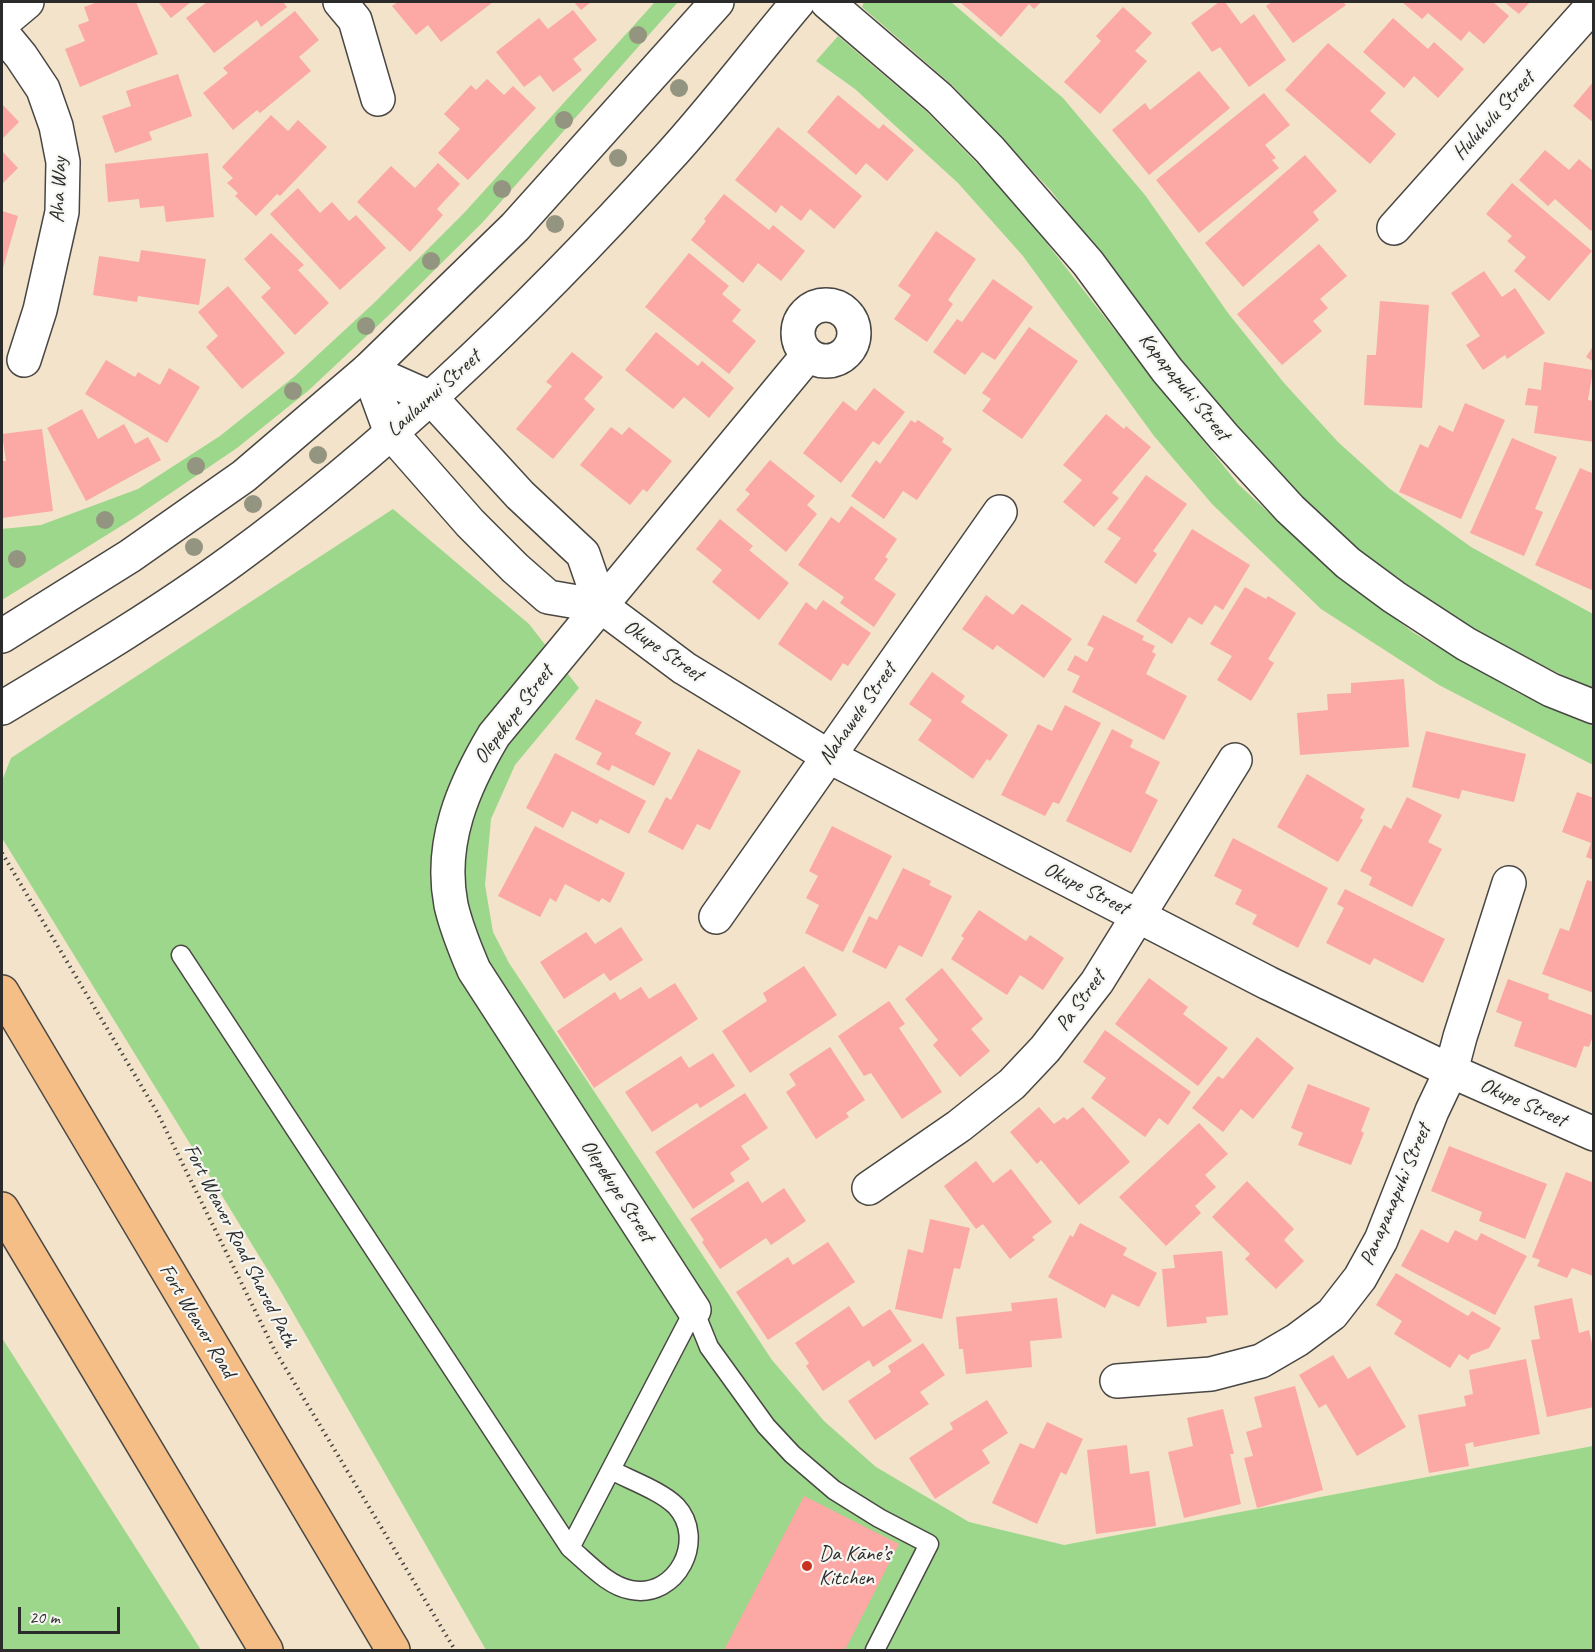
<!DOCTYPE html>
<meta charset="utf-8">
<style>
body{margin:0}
#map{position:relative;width:1595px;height:1652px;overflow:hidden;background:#f2e3ca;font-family:Caveat,sans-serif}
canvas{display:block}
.frame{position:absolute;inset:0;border:3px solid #2b2b2b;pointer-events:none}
.scale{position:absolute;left:18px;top:1607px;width:102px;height:27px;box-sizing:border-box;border:3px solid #2b2b2b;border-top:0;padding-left:8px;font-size:18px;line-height:21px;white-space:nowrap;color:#2b2b2b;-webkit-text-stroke:4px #f6f6f2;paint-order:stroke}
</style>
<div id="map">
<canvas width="1595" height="1652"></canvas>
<div class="frame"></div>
<div class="scale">20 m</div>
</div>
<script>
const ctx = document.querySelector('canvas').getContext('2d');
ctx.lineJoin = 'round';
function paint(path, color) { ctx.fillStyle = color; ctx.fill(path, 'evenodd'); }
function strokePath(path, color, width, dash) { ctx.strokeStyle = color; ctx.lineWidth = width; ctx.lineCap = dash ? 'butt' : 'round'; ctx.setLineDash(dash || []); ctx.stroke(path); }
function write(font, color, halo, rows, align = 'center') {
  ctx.font = font + ' Caveat,sans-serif'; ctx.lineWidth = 4.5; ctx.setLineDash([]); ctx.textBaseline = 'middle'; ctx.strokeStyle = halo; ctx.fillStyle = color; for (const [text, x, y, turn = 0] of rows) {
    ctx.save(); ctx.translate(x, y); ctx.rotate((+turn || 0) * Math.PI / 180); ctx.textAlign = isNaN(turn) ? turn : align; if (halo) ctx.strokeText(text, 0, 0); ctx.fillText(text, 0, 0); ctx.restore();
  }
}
paint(new Path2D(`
 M655,2H678L482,223L389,315L309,390L237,448L134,518L2,600V529L41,525L138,489L220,436L295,376L374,303L465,212Z
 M864,2H951L1063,98L1145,195L1228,313L1284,383L1338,442L1390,489L1471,547L1593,614V690L1496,643L1401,583L1331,527L1254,445L1166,343L1052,192L952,85L862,7Z
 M838,36L927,112L1013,200L1128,347L1238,484L1323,563L1414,633L1518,693L1593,726V765L1439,685L1321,609L1212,504L1154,436L1023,256L958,183L855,89L816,61Z
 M393,509L529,624L579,688L515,765L491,819L485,885L493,932L509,963L772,1360L824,1421L876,1467L969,1522L1064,1545L1593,1446V1650H486L280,1290L2,838V781L11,758Z
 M2,1338L201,1650H2Z`), '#9cd78b');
paint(new Path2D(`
 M98,2H136L158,54L80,87L65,49L85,41L78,25L89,21L84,7Z
 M158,2H191L171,18Z
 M207,2H283L287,7L261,27L257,20L214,53L186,18Z
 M398,2H493L441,42L428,25L416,35L392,6Z
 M574,2H591L581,10Z
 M960,2H1041L1034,9L1029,4L1001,37Z
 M1219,2H1225L1241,24L1254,14L1286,60L1249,87L1220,47L1212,52L1191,23Z
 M1272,2H1343L1346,5L1293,43L1266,6Z
 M1402,2H1493L1509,16L1484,44L1469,31L1461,41L1428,13L1422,19Z
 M1504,2H1530L1519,14Z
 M1123,7L1152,33L1135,51L1147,61L1100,114L1064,82L1101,41L1096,36Z
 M573,10L597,40L573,59L582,70L553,92L540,75L524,87L496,52L539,18L548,29Z
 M295,11L319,40L299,57L311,71L260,113L257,110L233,130L203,93L228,73L223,68Z
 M1393,18L1428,49L1434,42L1464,69L1438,98L1414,76L1404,88L1363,52Z
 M1328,43L1386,93L1370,111L1396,134L1370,164L1285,90Z
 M1199,71L1230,108L1149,175L1112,130L1145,103L1150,110Z
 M178,74L192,116L149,132L152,140L115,153L102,116L131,106L126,91Z
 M487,79L504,95L513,86L536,108L468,180L438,153L460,129L444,114L471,85L476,90Z
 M1594,81V123L1573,106Z
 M1264,93L1290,125L1265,145L1276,158L1272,160L1279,168L1199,233L1156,180Z
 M838,95L879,129L883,124L914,150L887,181L866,163L856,175L807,132Z
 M2,104L19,122L2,139Z
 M271,115L288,131L298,120L327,147L280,196L277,194L256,216L235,196L238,193L227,183L233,178L222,167Z
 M778,127L862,196L834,229L810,209L801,221L781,205L776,213L735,180Z
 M1545,150L1569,170L1579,159L1594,172V227L1591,231L1555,199L1548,206L1519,180Z
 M2,151L18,168L2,184Z
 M208,153L214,217L166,222L164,206L140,208L139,199L108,202L105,164Z
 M1305,155L1337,191L1313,212L1319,220L1243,287L1205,243Z
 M438,163L460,184L437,209L443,215L410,252L357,202L391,166L415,188Z
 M1512,183L1592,251L1549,301L1514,271L1526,257L1507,241L1512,236L1486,214Z
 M298,188L320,213L332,202L349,221L356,215L386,248L340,290L270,214Z
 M724,194L769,230L773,225L805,251L781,281L758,263L743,283L691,240L706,221L704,219Z
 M2,211L18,216L3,268H2Z
 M936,231L976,259L948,300L953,304L927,342L894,319L911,295L898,286Z
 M271,233L304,265L298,270L329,303L295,335L261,297L271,288L244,259Z
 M1319,244L1347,276L1320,299L1328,308L1313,321L1322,331L1282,365L1237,314Z
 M141,250L206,259L199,305L138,296L137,302L93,295L99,256L139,262Z
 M689,253L729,286L722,294L741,310L732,321L756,341L729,374L645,307Z
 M1484,271L1502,297L1515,288L1545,333L1507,359L1505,355L1483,370L1466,345L1480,336L1451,293Z
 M993,279L1033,307L995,360L982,352L965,375L933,352L957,319L962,322Z
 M228,286L285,353L242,389L206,347L218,336L198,312Z
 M1380,301L1429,305L1422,408L1364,405L1367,355H1376Z
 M1029,327L1078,361L1022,439L982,411L991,399L982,393Z
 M656,332L698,366L702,361L734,388L709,418L684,397L673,409L625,370Z
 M1594,345V362L1586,357Z
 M572,352L603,377L584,399L595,409L553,459L516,429L552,386L546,382Z
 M106,360L135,377L138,372L160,385L169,368L200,387L167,443L85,394Z
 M1544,362L1593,370L1588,400L1594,401V442L1534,433L1538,406L1525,405L1528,388L1541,390Z
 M874,388L905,412L879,445L873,441L841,483L803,453L843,401L856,411Z
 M1465,403L1505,420L1461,519L1399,492L1420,444L1428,448L1439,425L1453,432Z
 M82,409L98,439L124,424L135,444L148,437L161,460L86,501L47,428Z
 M1106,414L1124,429L1126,426L1151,447L1112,493L1119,498L1094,527L1063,502L1082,480L1063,465Z
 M911,420L915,423L918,420L944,438L942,442L952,449L917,500L903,491L884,519L851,496L876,460L880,464Z
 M611,427L622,435L629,427L672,461L647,492L643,489L630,505L580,465Z
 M42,429L53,511L2,518V461H6L2,434Z
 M1512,438L1557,457L1535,509L1543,512L1524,556L1470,533Z
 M770,460L815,496L807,505L817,514L786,552L736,510L750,494L745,490Z
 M1580,468L1594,474V591L1535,565Z
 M1146,475L1187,504L1153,551L1157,554L1136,584L1104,562L1121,538L1107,529Z
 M851,506L897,539L885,557L888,559L874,579L896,594L874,627L840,603L844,597L798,565L831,517L839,523Z
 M720,519L753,546L749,550L789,583L759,620L712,582L722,570L696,549Z
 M1192,529L1250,565L1223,610L1215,605L1202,625L1189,617L1172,644L1136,621Z
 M1245,587L1266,599L1268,596L1296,613L1268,659L1274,663L1251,701L1217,680L1232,656L1210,644Z
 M986,595L1013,615L1022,604L1072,639L1044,678L997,645L993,650L962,629Z
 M823,600L871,633L848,666L843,663L831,681L778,644L806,602L816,610Z
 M1103,615L1144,636L1142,640L1155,646L1152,652L1156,654L1146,674L1187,696L1164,740L1072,692L1080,676L1067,670L1075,655L1087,662L1094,648L1087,645Z
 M932,672L965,696L961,702L1008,735L990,761L987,759L973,779L918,740L932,720L909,704Z
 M1404,679L1409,747L1300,755L1297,713L1328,710L1327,694L1351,693V683Z
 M596,699L642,722L635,734L671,753L654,786L612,765L609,771L596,764L602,753L575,739Z
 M1065,705L1101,723L1059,804L1053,802L1045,816L1001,795L1038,724L1052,731Z
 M1112,729L1133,740L1130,747L1160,762L1145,793L1158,800L1131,853L1066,821Z
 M1426,731L1526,754L1514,802L1462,790L1459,799L1412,787Z
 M698,749L741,771L710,830L697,824L683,850L648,832L666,797L671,800Z
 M555,753L646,801L629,834L600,819L597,824L572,811L563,828L526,808Z
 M1307,774L1365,809L1360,818L1363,820L1338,862L1277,827Z
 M1577,792L1594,798V860L1586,857L1591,843L1562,832Z
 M1407,797L1442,815L1428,842L1442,849L1412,907L1369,885L1372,877L1360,871L1384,825L1391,829Z
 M535,826L625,873L610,903L602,898L599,902L565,884L556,902L550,898L540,917L498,896Z
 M832,826L892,856L843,952L805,933L819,905L806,898L818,876L809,871Z
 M1233,838L1328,888L1298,948L1252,924L1257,915L1235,904L1242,890L1214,876Z
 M903,868L931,881L929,885L952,896L922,957L899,945L886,969L852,952L869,916L877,920Z
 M1587,880L1594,882V993L1542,974L1560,928L1569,931Z
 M1345,889L1445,939L1423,983L1374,958L1370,965L1326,943L1344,908L1337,904Z
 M979,910L1026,941L1030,935L1064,958L1043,990L1020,975L1007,995L951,959L964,938L961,936Z
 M621,927L643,960L610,981L604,973L564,999L540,962L586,932L595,944Z
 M804,966L837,1015L750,1073L722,1031L767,1001L763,993Z
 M942,968L983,1019L971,1029L990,1051L960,1077L933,1045L938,1040L905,999Z
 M1149,978L1188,1007L1183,1014L1228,1048L1198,1086L1115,1024Z
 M1508,979L1549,994L1548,999L1594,1016V1033L1589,1047L1584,1046L1576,1068L1514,1046L1522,1022L1496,1012Z
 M675,983L698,1019L594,1088L557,1031L615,992L620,1000L641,987L649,999Z
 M889,1001L905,1024L899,1028L942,1092L902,1119L871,1073L864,1076L838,1036Z
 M1105,1030L1191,1092L1168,1125L1159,1118L1145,1137L1091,1098L1106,1078L1083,1062Z
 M1257,1037L1294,1068L1253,1119L1241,1109L1223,1132L1192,1108L1218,1076L1223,1079Z
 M830,1047L865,1100L846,1113L849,1117L816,1139L786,1092L796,1085L789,1074Z
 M713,1053L735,1086L700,1108L697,1103L652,1132L625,1092L681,1056L689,1068Z
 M1308,1084L1370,1108L1361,1131L1364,1133L1351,1165L1298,1145L1303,1133L1291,1128Z
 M745,1093L768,1128L741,1146L750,1159L730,1173L735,1181L693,1209L655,1152Z
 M1039,1107L1054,1124L1064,1117L1067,1120L1083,1107L1130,1162L1079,1205L1041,1160L1037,1164L1010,1132Z
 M1199,1123L1228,1154L1205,1175L1216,1187L1195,1206L1201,1213L1166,1246L1119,1197Z
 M1449,1146L1547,1184L1525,1239L1479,1221L1482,1212L1431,1191Z
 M976,1161L993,1183L1011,1169L1052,1222L1032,1237L1035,1240L1010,1259L983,1224L976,1229L944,1186Z
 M1566,1172L1594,1183L1593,1276L1572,1268L1567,1278L1537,1266L1540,1260L1532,1257Z
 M748,1181L762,1203L784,1188L806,1221L771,1245L766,1238L720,1269L702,1242L704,1240L690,1219Z
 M1247,1181L1294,1229L1284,1240L1304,1261L1276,1289L1245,1259L1250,1254L1212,1217Z
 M930,1219L970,1228L960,1269L954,1268L942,1319L895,1309L908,1249L923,1253Z
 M1080,1223L1127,1248L1123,1255L1157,1273L1139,1307L1112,1294L1105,1308L1048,1277L1070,1235L1073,1237Z
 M1421,1229L1448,1243L1455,1230L1477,1241L1481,1233L1527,1256L1495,1315L1401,1266Z
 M828,1242L855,1282L768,1340L736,1292L788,1257L793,1265Z
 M1222,1251L1228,1315L1206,1317L1207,1323L1167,1327L1162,1269L1175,1268L1173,1255Z
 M1396,1273L1468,1316L1472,1311L1501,1328L1489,1348L1471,1355L1468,1360L1459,1354L1450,1368L1394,1334L1402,1321L1376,1305Z
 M1057,1298L1062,1338L1030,1341L1032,1367L966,1374L963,1349H959L956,1317L1012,1311L1011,1303Z
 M1572,1298L1579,1333L1589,1330L1594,1353V1407L1547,1417L1531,1340L1540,1339L1534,1306Z
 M849,1306L863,1327L890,1309L912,1341L873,1367L869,1360L823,1391L806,1366L809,1363L795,1343Z
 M923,1343L945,1375L920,1392L929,1404L875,1440L848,1401L891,1372L888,1366Z
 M1333,1355L1348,1379L1370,1366L1406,1427L1357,1456L1326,1404L1319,1408L1299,1375Z
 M1526,1359L1540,1434L1474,1447L1473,1442L1465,1444L1469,1466L1429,1473L1418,1415L1466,1406L1464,1396L1473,1394L1469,1370Z
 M1295,1386L1323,1490L1257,1508L1244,1458L1253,1456L1246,1432L1262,1427L1254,1397Z
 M987,1400L1008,1433L982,1450L990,1463L935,1499L909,1458L953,1429L950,1423Z
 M1223,1409L1234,1454H1230L1241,1504L1184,1518L1168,1452L1193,1446L1187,1418Z
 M1047,1422L1083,1439L1066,1475L1061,1472L1037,1524L992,1503L1020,1443L1034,1449Z
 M1127,1445L1130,1474L1149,1471L1156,1526L1096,1534L1087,1450Z
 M804,1496L899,1544L845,1650H724Z`), '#fca8a4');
const service = new Path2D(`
 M181,955L570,1548L694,1310
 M694,1310L709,1347L766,1426L792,1454L834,1490L879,1518L929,1544L875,1650
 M570,1548C588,1563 608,1586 631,1590C677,1599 707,1539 676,1506C661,1491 630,1480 611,1470`);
const minor = new Path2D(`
 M340,2L355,20L378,99
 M827,2L939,98L990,150L1088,263L1167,370L1224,437L1290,509L1348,563L1394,597L1466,644L1551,690L1594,707
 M2,23L27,2
 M2,33L21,56L43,89L56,126L63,162L62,212L40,310L24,360
 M1394,228L1594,4
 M798 333a28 28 0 1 1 56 0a28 28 0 1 1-56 0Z
 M368,370L391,433L470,523L515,568L548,597L601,606L684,668L828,756L1268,983L1451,1071L1594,1134
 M368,370L431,398L520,495L583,554L601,606
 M716,917L1000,512
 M869,1188L959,1126L1012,1084L1045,1049L1097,982L1235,760
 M694,1310L474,970C465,949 456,927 451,905C439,843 463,787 494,735L808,355
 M1117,1381L1211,1374L1261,1361L1297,1340L1332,1314L1360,1278L1381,1240L1432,1111L1451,1071L1460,1037L1509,883`);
const tertiary = new Path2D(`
 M2,636L130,556L244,476L368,370L515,227L717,2
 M2,708C80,661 159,614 233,560C392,444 535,305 667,159C713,109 754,54 798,2`);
const trunk = new Path2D(`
 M2,992L393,1650
 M2,1209L266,1650`);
strokePath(service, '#494743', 21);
strokePath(minor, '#494743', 36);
strokePath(tertiary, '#494743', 36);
strokePath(trunk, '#494743', 36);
strokePath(new Path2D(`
 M2,853L157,1112L274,1349L455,1650`), '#494743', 4, [1.5, 4.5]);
strokePath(service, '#fff', 18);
strokePath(minor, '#fff', 33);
strokePath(tertiary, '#fff', 33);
strokePath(trunk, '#f6be87', 33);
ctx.fillStyle = '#949580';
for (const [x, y] of [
 [638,35],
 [679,88],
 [564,120],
 [618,158],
 [502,189],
 [555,224],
 [431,261],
 [366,326],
 [293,391],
 [318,455],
 [196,466],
 [253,504],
 [105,520],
 [194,547],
 [17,559]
]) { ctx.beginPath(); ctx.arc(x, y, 9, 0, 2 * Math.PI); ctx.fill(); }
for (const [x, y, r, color] of [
 [807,1566,6,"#c8321e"]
]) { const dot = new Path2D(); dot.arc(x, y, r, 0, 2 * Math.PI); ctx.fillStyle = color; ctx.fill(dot); strokePath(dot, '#f6f6f2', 2); }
write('21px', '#2b2b2b', '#f6f6f2', [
 ["Huluhulu Street",1494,116,-48],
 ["Aha Way",59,190,-88],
 ["Kapapapuhi Street",1184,387,51],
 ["Laulaunui Street",434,394,-42],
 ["Okupe Street",663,651,35],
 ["Nahawele Street",858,714,-55],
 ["Olepekupe Street",514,715,-53],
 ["Okupe Street",1086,889,27],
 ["Pa Street",1081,1001,-54],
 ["Okupe Street",1523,1103,24],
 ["Olepekupe Street",617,1191,57],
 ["Panapanapuhi Street",1396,1195,-67],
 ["Fort Weaver Road Shared Path",240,1246,63],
 ["Fort Weaver Road",197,1321,59]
]);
write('21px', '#2b2b2b', '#f6f6f2', [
 ["Da Kāne’s",819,1554],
 ["Kitchen",819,1578]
], 'left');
</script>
